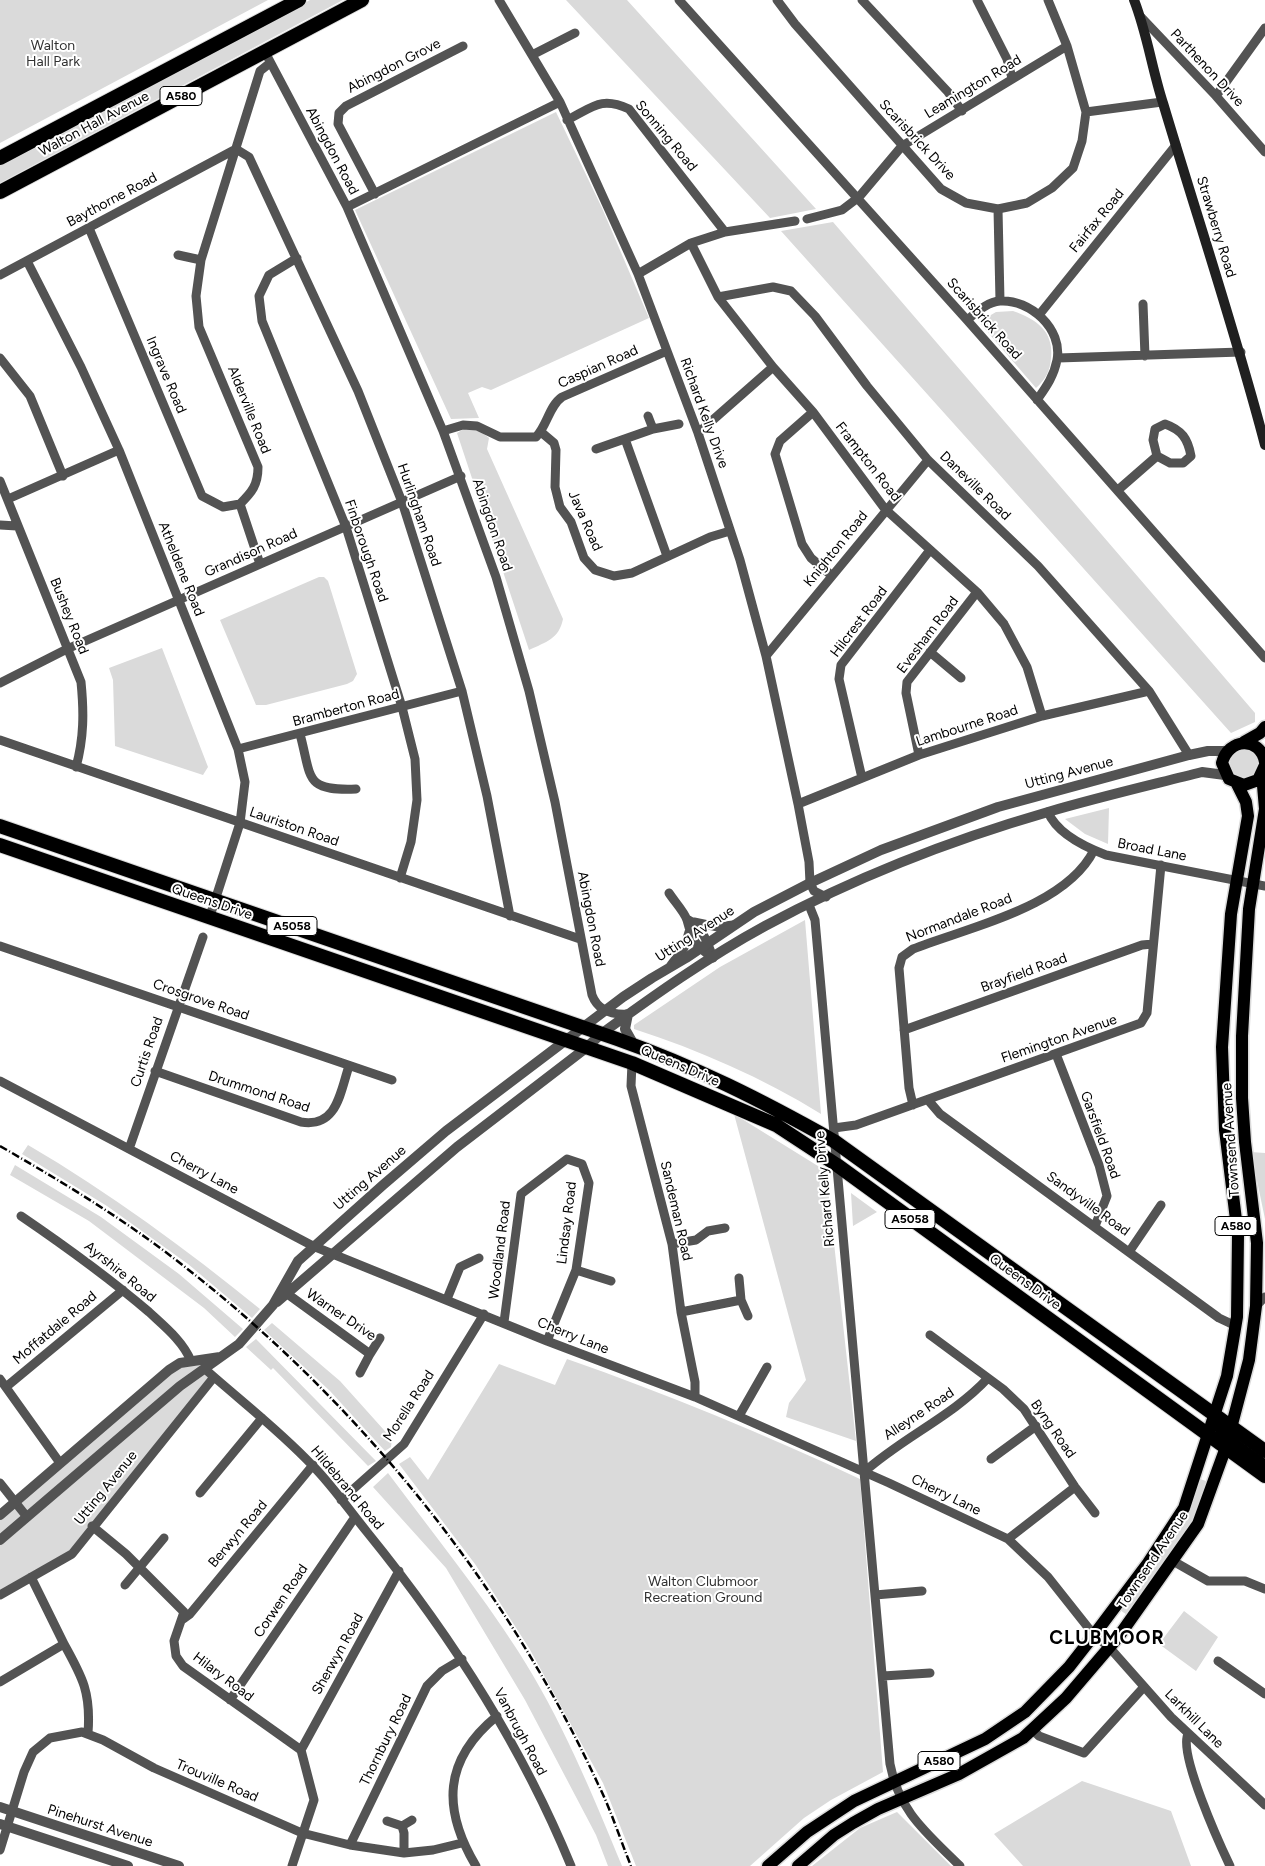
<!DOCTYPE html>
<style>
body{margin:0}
canvas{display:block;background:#fff}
</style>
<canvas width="1265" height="1866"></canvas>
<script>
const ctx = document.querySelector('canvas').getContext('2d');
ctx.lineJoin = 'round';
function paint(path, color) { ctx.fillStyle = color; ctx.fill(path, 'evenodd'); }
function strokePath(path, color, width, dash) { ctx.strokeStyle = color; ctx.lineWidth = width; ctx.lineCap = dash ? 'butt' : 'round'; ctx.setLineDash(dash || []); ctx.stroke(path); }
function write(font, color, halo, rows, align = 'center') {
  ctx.font = font + ' Figtree,sans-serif'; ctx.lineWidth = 4; ctx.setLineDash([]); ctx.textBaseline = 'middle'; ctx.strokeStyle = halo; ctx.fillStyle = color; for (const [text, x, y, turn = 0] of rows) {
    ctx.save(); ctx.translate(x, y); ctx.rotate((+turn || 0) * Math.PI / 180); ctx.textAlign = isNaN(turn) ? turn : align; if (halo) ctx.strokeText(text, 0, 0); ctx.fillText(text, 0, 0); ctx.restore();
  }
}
paint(new Path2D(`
 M0,0H268L0,143Z
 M310,0H343L0,183V164Z
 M566,0H627L816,209L770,218Z
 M556,112L602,208L649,318L491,390L482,387L468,393L479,418L451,419L355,210Z
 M833,222L1255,713V722L1231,733L781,231Z
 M1013,311C1036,319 1054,331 1051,358C1050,371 1046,379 1036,388L979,322L996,312Z
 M471,428L480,431L489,438L487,449L563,619C559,639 546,642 529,650L457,433L464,429Z
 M319,577H324L328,581L357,674L353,681L347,684L266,705H256L220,620Z
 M162,648L208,767L203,775L115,746L113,680L109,668Z
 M1230 763a14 14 0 1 1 28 0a14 14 0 1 1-28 0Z
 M1109,808L1108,844L1085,834L1065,819Z
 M805,920L821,1114C763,1078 699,1050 634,1029V1025L720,967Z
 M734,1114L826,1171L856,1441L786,1417L789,1403L806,1380Z
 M28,1145C110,1193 186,1249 260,1309L252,1318L188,1264L107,1206L22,1154Z
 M1251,1152L1265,1153V1219Z
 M15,1165L101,1217L179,1274L243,1329L235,1337L204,1308L89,1221L10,1175Z
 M851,1193L877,1212L853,1226Z
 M272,1323L340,1381L392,1439L391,1447L385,1451L330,1391L264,1330Z
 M256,1339L376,1461L368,1466L273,1368L271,1370L246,1347Z
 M567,1359C667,1394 764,1434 860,1479L883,1772L831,1800L804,1818L750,1866H636L603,1783L529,1648L475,1564L399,1464L410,1457L428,1480L499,1364L555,1385Z
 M201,1360L206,1369L214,1377L72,1554L0,1595V1515L169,1370Z
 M388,1473C432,1532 478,1589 518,1651C561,1718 592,1793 622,1866H608L596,1835L525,1700L446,1568L373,1487Z
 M1200,1479L1209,1482L1194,1520L1127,1615L1120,1610L1181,1524Z
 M1184,1611L1218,1637L1196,1671L1159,1644Z
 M1082,1781L1171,1811L1191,1866H1023L994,1834Z
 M897,1812L951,1866H812L860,1828Z`), '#dadada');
const primary = new Path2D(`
 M1244,742L1260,733L1265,727
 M1265,762C1260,736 1228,738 1222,763L1229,779L1244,785L1258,780L1265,765
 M1215,1416C1219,1438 1248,1453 1265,1466
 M768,1866L807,1832L854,1801L985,1739L1025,1712L1069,1667L1094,1635L1148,1563L1184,1508L1227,1376L1237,1317L1238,1236L1225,1130L1222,1047L1231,914L1248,816L1246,802L1237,784
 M798,1866L834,1835L853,1823L878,1809L959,1774L1023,1738L1066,1698L1119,1636L1198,1524L1226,1447L1249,1360L1256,1306L1257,1243L1245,1142L1242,1098V1036L1249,909L1265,809L1262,774`);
const trunk = new Path2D(`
 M0,158L299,0
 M0,192L362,0
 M0,826L617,1039C694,1066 763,1101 834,1141L1265,1451
 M0,845L632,1063L776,1125L837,1165L1265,1476`);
strokePath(primary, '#dbdbdb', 15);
strokePath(trunk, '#dbdbdb', 16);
strokePath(new Path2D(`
 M499,0L560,102L638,274L698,433L740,560L766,656L798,804L809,862L810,883L814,891L826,897
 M679,0L967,320L1265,658
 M777,0L795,24L941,189L966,203L998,209L1027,203L1052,188L1073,168L1082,141L1086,112L1067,46L1048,0
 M862,0L948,92L962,111
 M977,0L1007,59L1012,78
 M1141,17L1216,96L1265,152
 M265,52L347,207L443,431L496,577L529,691L555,802L592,995C598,1011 612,1015 628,1014
 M532,55L575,33
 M1216,96L1265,28
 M1086,112L1162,102
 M567,120C593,107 601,96 629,109L725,232
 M375,194L338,124L339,113L346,106L463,46
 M347,207L560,102
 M998,209L1000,301
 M807,219L842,210L859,197L902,146L1067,46
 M89,228L202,496L223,507L240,504
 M691,243L718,297L773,367L813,412L885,509L977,592L1004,624L1027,667L1042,716
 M178,255L201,260
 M297,258L269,275L259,296L262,321L346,527L402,707L415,759L417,800L411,842L400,878
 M27,261L81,367L119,450L238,749L245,782L240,823L209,919
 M638,274L691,243L725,232L795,221
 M0,275L236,149L249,157L358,391L402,502L462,691L487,796L510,916
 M718,297L773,287L791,291L815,316L867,386L928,460L1038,566L1149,691L1189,755
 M1143,304L1145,356
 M1039,315L1176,145
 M967,320C977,312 987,302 1000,301C1030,299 1063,329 1057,360C1054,376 1046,387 1037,400
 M0,358L30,396L63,476
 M1058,358L1241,352
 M813,412L780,441L775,454L802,544L811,558L831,575
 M648,416L653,429
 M443,431L463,425L477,426L500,437H536C547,426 549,406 562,397L667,351
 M541,432L554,443L556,450L555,487L560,507L571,522L584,558L595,570L614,576L632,573L710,537L730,531
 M698,433L773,367
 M625,439L667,556
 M596,449L653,429L679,424
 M0,481L81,682C84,712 84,738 76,767
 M1118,490L1157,456L1153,440L1155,429L1165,424C1182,430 1188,439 1191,456L1183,463H1170L1157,456
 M8,499L119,450
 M240,504C252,492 258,485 258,467L199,327L196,296L201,260L260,71L270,63
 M240,504L260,564
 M0,525L17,526
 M930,652L961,678
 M766,656L928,460
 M0,683L67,649L461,476
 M300,734C312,779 304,791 356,789
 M0,740L580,939
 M238,749L462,691
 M919,755L906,693L907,682L977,592
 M862,778L839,679L841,665L930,550
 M798,804L919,755L1042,716L1149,691
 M1048,812C1057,834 1085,847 1106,855L1265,886
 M669,893C674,901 684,911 687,920C692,939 695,946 713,958
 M809,905L815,920L890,1764C899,1812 927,1833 960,1866
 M687,919C702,926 708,943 713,958
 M694,922L718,927L733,925
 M0,946L392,1080
 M671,965L684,948L689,932
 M904,1030L1142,945L1153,944
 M1056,1054L1099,1165L1107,1196L1095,1226
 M632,1063L631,1086L672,1244L681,1312L695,1382V1397
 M155,1071L301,1122C337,1128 340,1093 349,1066
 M0,1081L313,1246L547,1341L695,1397L889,1483L1008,1539L1048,1577L1094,1635L1109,1647L1171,1717L1265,1805
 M928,1100L940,1114L1219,1318L1236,1326
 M913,1105L909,1088L899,968L902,957L913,949C969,927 1066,907 1094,850
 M834,1128L856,1125L1141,1023L1147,1013L1161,865
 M129,1149L203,937
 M21,1216C65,1246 108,1277 149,1312C164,1326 183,1341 191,1361
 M672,1244L696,1240L708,1231L725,1228
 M1129,1252L1161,1205
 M576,1270L611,1281
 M282,1290L370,1354L380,1338
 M447,1299L460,1267L479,1258
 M741,1300L748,1316
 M1256,1306L1265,1297
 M681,1312L741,1300L739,1278
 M504,1322L521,1194L567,1159L582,1164L589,1183L576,1270L547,1341
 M930,1335L1003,1389L1024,1409L1075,1487L1095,1513
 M205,1369C241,1401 279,1430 312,1465C332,1485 349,1510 367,1532C450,1634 521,1744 571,1866
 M360,1373L370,1354
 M0,1379L60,1463
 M6,1387L123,1290
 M739,1416L767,1367
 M991,1459L1036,1426
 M864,1472C903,1437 953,1416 988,1378
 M0,1483L27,1517
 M200,1493L262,1418
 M341,1500L404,1444L484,1314
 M92,1526L126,1554L184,1612L174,1641L176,1656L183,1666L301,1750L314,1800L292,1866
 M1008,1539L1075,1487
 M1173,1561L1208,1581H1245L1265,1589
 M31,1577L64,1644
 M125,1585L164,1538
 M0,1595L72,1554L214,1377
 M875,1595L922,1591
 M183,1619L190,1614L313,1465
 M1218,1661L1265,1694
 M883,1676L930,1673
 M0,1682L64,1644C83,1678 91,1693 88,1733
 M230,1700L355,1517
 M1033,1730L1039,1736L1084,1753L1143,1688
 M1188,1734C1178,1753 1220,1845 1230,1866
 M301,1750L399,1571
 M387,1821L402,1826L404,1833V1853
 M402,1826L412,1820
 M350,1845L427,1686L442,1671L462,1659
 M0,1850L24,1772L33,1752L50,1738L82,1732L103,1740L154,1768L302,1833L350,1845L404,1853L433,1850L462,1843
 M476,1866C442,1809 443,1760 497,1716`), '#535353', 9);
strokePath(new Path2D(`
 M628,1014L625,1029L634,1045
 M277,1302L457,1147L586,1048L601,1034C653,996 708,957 765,926C854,878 951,840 1048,812C1099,797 1151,785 1202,772L1225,775
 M0,1515L169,1370L180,1363L220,1357
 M0,1540L180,1386L239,1344L273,1305L298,1261L383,1185L446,1131L623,997L652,978L686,958L754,912L810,883L881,850L998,807L1189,755L1208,751H1227
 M0,1807L179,1866
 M0,1824L128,1866`), '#535353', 10);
strokePath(new Path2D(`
 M1134,0C1147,33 1152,69 1163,103C1197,217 1235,330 1265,445`), '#202020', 10);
strokePath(primary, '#000', 12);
strokePath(trunk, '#000', 14);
strokePath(new Path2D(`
 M0,1146C64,1183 127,1221 185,1267C359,1403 505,1583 598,1784C611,1810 620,1839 631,1866`), '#000', 2.5, [8, 2.5, 1, 2.5]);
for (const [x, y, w] of [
 [181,96,42],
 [292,926,50],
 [910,1219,50],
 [1236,1226,42],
 [939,1761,42]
]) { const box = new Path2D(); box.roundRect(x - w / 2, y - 9.5, w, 19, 4); ctx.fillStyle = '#fff'; ctx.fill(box); strokePath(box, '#000', 1); }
write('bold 12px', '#000', null, [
 ["A580",181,96],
 ["A5058",292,926],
 ["A5058",910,1219],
 ["A580",1236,1226],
 ["A580",939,1761]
]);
write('14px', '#313131', '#fff', [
 ["Walton",53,46],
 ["Hall Park",53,62],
 ["Walton Clubmoor",703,1582],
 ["Recreation Ground",703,1598]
]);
write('14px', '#000', '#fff', [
 ["Abingdon Grove",394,66,-27],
 ["Parthenon Drive",1207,68,47],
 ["Leamington Road",973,87,-31],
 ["Walton Hall Avenue",94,124,-28],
 ["Sonning Road",666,136,50],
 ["Scarisbrick Drive",917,140,47],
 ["Abingdon Road",332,151,62],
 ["Baythorne Road",112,200,-28],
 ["Fairfax Road",1097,221,-51],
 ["Strawberry Road",1216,227,73],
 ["Scarisbrick Road",984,319,48],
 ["Caspian Road",598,367,-24],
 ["Ingrave Road",166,375,67],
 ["Alderville Road",249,410,68],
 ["Richard Kelly Drive",704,413,70],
 ["Frampton Road",868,462,52],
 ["Daneville Road",975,486,44],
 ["Hurlingham Road",419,515,71],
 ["Java Road",585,521,66],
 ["Abingdon Road",492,525,71],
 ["Knighton Road",836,549,-51],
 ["Finborough Road",366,551,71],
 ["Grandison Road",251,553,-24],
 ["Atheldene Road",181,569,68],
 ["Bushey Road",69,616,68],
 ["Hilcrest Road",859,622,-53],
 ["Evesham Road",928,635,-53],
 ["Bramberton Road",346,708,-15],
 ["Lambourne Road",967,726,-18],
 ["Utting Avenue",1069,773,-15],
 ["Lauriston Road",294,827,19],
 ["Broad Lane",1152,850,11],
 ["Queens Drive",212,902,19],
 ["Normandale Road",959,918,-21],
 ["Abingdon Road",591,919,79],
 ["Utting Avenue",695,934,-33],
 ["Brayfield Road",1024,973,-20],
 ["Crosgrove Road",201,1000,19],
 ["Flemington Avenue",1059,1039,-19],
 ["Curtis Road",147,1052,-71],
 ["Queens Drive",680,1066,23],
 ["Drummond Road",259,1092,18],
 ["Garsfield Road",1100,1135,70],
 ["Townsend Avenue",1231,1140,-94],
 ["Cherry Lane",204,1173,28],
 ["Utting Avenue",370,1178,-41],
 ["Richard Kelly Drive",825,1189,-95],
 ["Sandyville Road",1088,1204,36],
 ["Sandeman Road",676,1211,77],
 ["Lindsay Road",567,1223,-83],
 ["Woodland Road",500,1250,-83],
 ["Ayrshire Road",120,1272,39],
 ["Queens Drive",1025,1282,36],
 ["Warner Drive",341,1315,34],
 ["Moffatdale Road",55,1328,-40],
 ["Cherry Lane",573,1336,22],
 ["Morella Road",409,1406,-57],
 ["Alleyne Road",919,1414,-34],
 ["Byng Road",1053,1429,55],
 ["Utting Avenue",106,1488,-51],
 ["Hildebrand Road",347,1488,50],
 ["Cherry Lane",946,1495,26],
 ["Berwyn Road",238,1534,-50],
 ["Townsend Avenue",1153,1560,-56],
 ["Corwen Road",281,1601,-56],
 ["Sherwyn Road",338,1654,-61],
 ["Hilary Road",223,1677,37],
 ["Larkhill Lane",1194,1719,45],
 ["Vanbrugh Road",520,1732,62],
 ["Thornbury Road",386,1740,-64],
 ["Trouville Road",217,1781,23],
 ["Pinehurst Avenue",100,1826,18]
]);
ctx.letterSpacing = '1px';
write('bold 19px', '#000', '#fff', [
 ["CLUBMOOR",1107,1638]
]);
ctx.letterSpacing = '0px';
</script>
